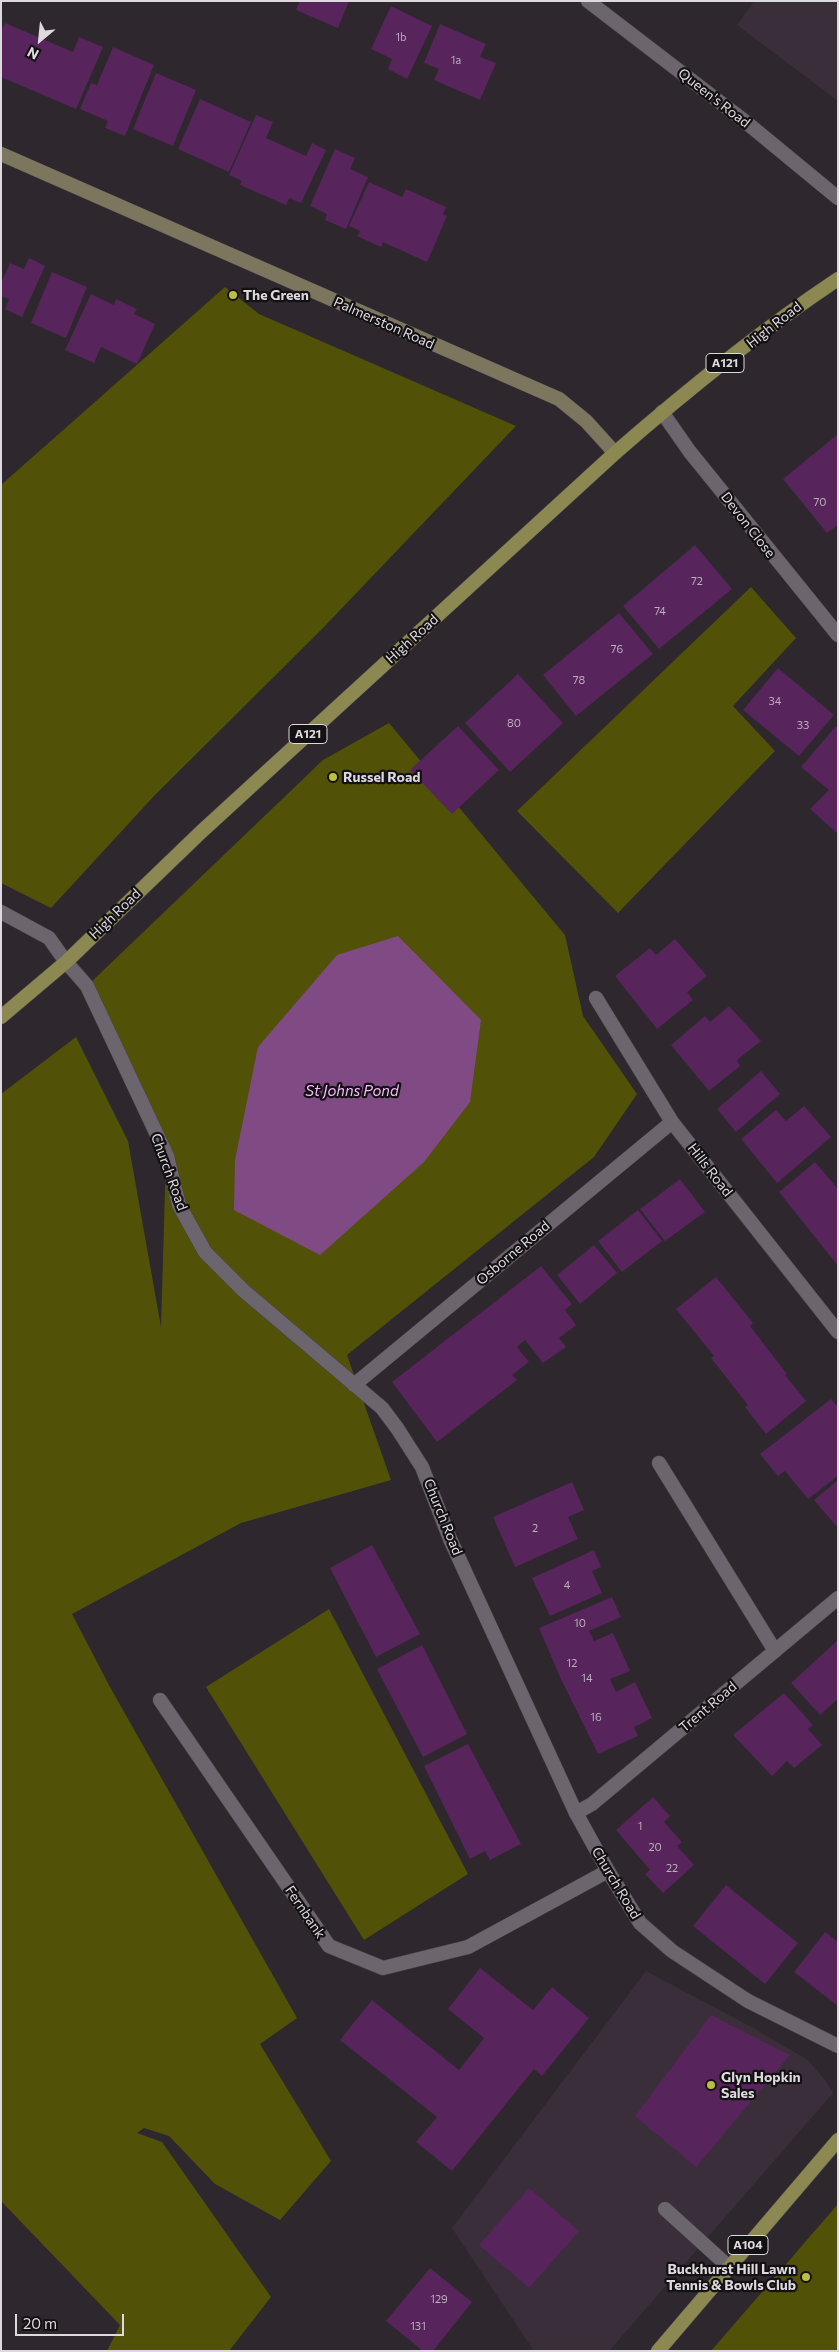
<!DOCTYPE html>
<style>
body{margin:0}
#map{position:relative;width:839px;height:2352px;overflow:hidden;background:#2e272e;font-family:Commissioner,sans-serif}
canvas{display:block}
.frame{position:absolute;inset:0;border:2px solid #ded9de;pointer-events:none}
.north{position:absolute;left:15px;top:15px;width:50px;height:50px;-webkit-text-stroke:4px #141114;paint-order:stroke;rotate:208deg;font-size:14px;font-weight:700;line-height:20px;text-align:center;color:#ded9de}
.north::after{content:'';display:block;margin:auto;width:18px;height:22px;background:#ded9de;clip-path:polygon(50% 0,100% 100%,50% 72%,0 100%)}
.scale{position:absolute;left:15px;top:2314px;width:109px;height:22px;box-sizing:border-box;border:2px solid #ded9de;border-top:0;padding-left:6px;font-size:15px;line-height:18px;white-space:nowrap;color:#ded9de;-webkit-text-stroke:4px #141114;paint-order:stroke}
</style>
<div id="map">
<canvas width="839" height="2352"></canvas>
<div class="frame"></div>
<div class="north">N</div>
<div class="scale">20 m</div>
</div>
<script>
const ctx = document.querySelector('canvas').getContext('2d');
ctx.lineJoin = 'round';
function paint(path, color) { ctx.fillStyle = color; ctx.fill(path, 'evenodd'); }
function strokePath(path, color, width, dash) { ctx.strokeStyle = color; ctx.lineWidth = width; ctx.lineCap = dash ? 'butt' : 'round'; ctx.setLineDash(dash || []); ctx.stroke(path); }
function write(font, color, halo, rows, align = 'center') {
  ctx.font = font + ' Commissioner,sans-serif'; ctx.lineWidth = 4.5; ctx.setLineDash([]); ctx.textBaseline = 'middle'; ctx.strokeStyle = halo; ctx.fillStyle = color; for (const [text, x, y, turn = 0] of rows) {
    ctx.save(); ctx.translate(x, y); ctx.rotate((+turn || 0) * Math.PI / 180); ctx.textAlign = isNaN(turn) ? turn : align; if (halo) ctx.strokeText(text, 0, 0); ctx.fillText(text, 0, 0); ctx.restore();
  }
}
paint(new Path2D(`
 M754,1H838V101L737,25Z
 M646,1971L755,2029L808,2060L825,2080L833,2093L609,2351H534L452,2228Z`), '#3a2e3b');
paint(new Path2D(`
 M225,287L259,314L516,426L322,629L154,796L51,908L1,883V485Z
 M751,587L796,638L733,706L775,751L618,913L517,811Z
 M389,723L565,935L583,1016L637,1094L594,1157L347,1355L391,1480L241,1523L72,1614L110,1687L297,2018L260,2044L331,2161L280,2220L215,2184L169,2136L144,2128L137,2133L162,2142L271,2297L229,2351H107L120,2325L1,2201V1094L76,1037L128,1141L161,1327L166,1156L87,986L323,760Z
 M329,1609L468,1874L364,1940L206,1687Z
 M838,2204V2351H711Z`), '#515108');
paint(new Path2D(`
 M398,936L481,1020L470,1102L424,1162L320,1255L234,1210L235,1160L258,1047L337,955Z`), '#804b85');
paint(new Path2D(`
 M300,1H349L338,28L296,10Z
 M391,6L432,26L407,79L388,69L392,59L371,49Z
 M5,23L73,52L79,37L103,47L76,109L1,77V31Z
 M440,24L486,44L480,57L496,63L480,100L434,80L439,69L424,63Z
 M113,47L154,65L125,136L105,128L108,121L80,109L91,83L97,85Z
 M156,73L196,90L173,146L133,129Z
 M200,99L251,122L229,172L178,149Z
 M256,115L273,122L266,138L306,156L312,143L326,150L301,203L289,198L286,205L240,185L242,181L229,175Z
 M335,149L355,158L350,169L368,177L346,229L325,220L327,214L310,206Z
 M369,182L402,197L406,189L446,207L443,214L447,216L427,262L383,242L381,247L357,236L360,231L349,226Z
 M29,258L45,266L22,317L5,309L9,299L1,296V283L10,263L24,269Z
 M52,272L87,287L66,338L31,323Z
 M91,294L114,305L116,299L137,309L134,314L155,324L137,364L101,347L94,363L65,350Z
 M838,434V525L827,533L783,479Z
 M695,545L732,589L659,649L623,606Z
 M619,613L653,654L576,716L543,675Z
 M778,668L834,715L799,756L743,710Z
 M518,674L563,723L510,772L465,723Z
 M458,726L499,770L452,814L410,770Z
 M836,726L838,728V834L810,809L829,790L801,767Z
 M675,939L707,976L687,992L693,1000L657,1029L615,976L650,948L656,955Z
 M729,1006L761,1041L737,1060L740,1066L709,1091L671,1045L705,1016L710,1022Z
 M761,1071L780,1094L736,1132L717,1109Z
 M804,1106L831,1137L777,1183L741,1139L776,1110L786,1121Z
 M815,1162L838,1189V1266L779,1192Z
 M680,1179L705,1212L665,1241L640,1209Z
 M638,1210L662,1241L622,1272L598,1241Z
 M594,1245L617,1273L580,1304L557,1275Z
 M541,1266L572,1304L565,1310L576,1325L559,1338L566,1347L543,1363L525,1340L517,1347L529,1362L512,1375L517,1380L437,1442L392,1382Z
 M716,1277L753,1323L750,1326L787,1374L785,1375L806,1401L766,1434L745,1407L748,1405L711,1358L714,1356L676,1309Z
 M831,1399L838,1407V1476L808,1499L785,1471L778,1476L760,1454Z
 M838,1480V1528L814,1500Z
 M572,1482L584,1510L568,1517L578,1539L515,1567L493,1517Z
 M372,1545L420,1634L376,1657L330,1568Z
 M594,1550L601,1567L592,1571L602,1593L550,1616L532,1578Z
 M612,1597L621,1617L589,1631L594,1641L613,1633L630,1671L610,1679L616,1692L635,1682L652,1718L634,1727L638,1736L598,1754L560,1677L539,1628Z
 M838,1640V1699L820,1715L791,1683Z
 M422,1645L467,1734L423,1757L377,1669Z
 M784,1693L813,1725L808,1729L822,1745L794,1768L787,1761L772,1776L733,1735Z
 M468,1744L521,1844L490,1860L485,1851L470,1859L424,1766Z
 M653,1797L670,1816L664,1822L682,1842L677,1846L694,1865L663,1893L645,1874L650,1870L616,1830Z
 M726,1885L798,1943L765,1984L693,1926Z
 M825,1932L838,1942V2006L794,1972Z
 M480,1968L533,2010L552,1987L589,2018L542,2076L534,2069L452,2171L416,2142L437,2117L340,2040L372,2000L459,2070L484,2038L448,2009Z
 M711,2015L790,2055L696,2167L635,2116Z
 M529,2188L579,2231L529,2288L479,2245Z
 M430,2268L472,2302L433,2351H423L386,2321Z`), '#57245c');
const service = new Path2D(`
 M659,1463L775,1651
 M665,2209L729,2267`);
const minor = new Path2D(`
 M588,1L747,123L838,198
 M662,412L690,452L838,635
 M1,912L49,938L66,962
 M596,998L672,1122L838,1332
 M354,1385L672,1122
 M160,1700L329,1946L383,1968L468,1947L608,1871
 M576,1813L592,1804L838,1598`);
const tertiary = new Path2D(`
 M66,962L87,986L167,1156L179,1205L205,1252L244,1291L382,1408L397,1428L422,1467L450,1539L576,1813L608,1871L640,1923L672,1951L748,2001L838,2046`);
const secondary = new Path2D(`
 M1,154L559,399L586,421L615,453`);
const primary = new Path2D(`
 M1,1017L66,962L201,832L615,453C686,391 760,331 838,279
 M658,2351L838,2140`);
strokePath(service, '#4a444a', 15);
strokePath(minor, '#4a444a', 15);
strokePath(tertiary, '#4a444a', 15);
strokePath(secondary, '#4a444a', 15);
strokePath(primary, '#4a444a', 15);
strokePath(service, '#6d656e', 14);
strokePath(minor, '#6d656e', 14);
strokePath(tertiary, '#6d656e', 14);
strokePath(secondary, '#7c765f', 14);
strokePath(primary, '#8b8851', 14);
for (const [x, y, r, color] of [
 [233,295,5,"#bebf42"],
 [333,777,5,"#bebf42"],
 [711,2085,5,"#bebf42"],
 [806,2277,5,"#bebf42"]
]) { const dot = new Path2D(); dot.arc(x, y, r, 0, 2 * Math.PI); ctx.fillStyle = color; ctx.fill(dot); strokePath(dot, '#141114', 2); }
write('11px', '#bcacbe', null, [
 ["1b",401,37],
 ["1a",456,60],
 ["70",820,502],
 ["72",697,581],
 ["74",660,611],
 ["76",617,649],
 ["78",579,680],
 ["34",775,701],
 ["80",514,723],
 ["33",803,725],
 ["2",535,1528],
 ["4",567,1585],
 ["10",580,1623],
 ["12",572,1663],
 ["14",587,1678],
 ["16",596,1717],
 ["1",640,1826],
 ["20",655,1847],
 ["22",672,1868],
 ["129",439,2299],
 ["131",418,2326]
]);
for (const [x, y, w] of [
 [725,363,38],
 [308,734,38],
 [748,2245,40]
]) { const box = new Path2D(); box.roundRect(x - w / 2, y - 9.5, w, 19, 4); ctx.fillStyle = '#141114'; ctx.fill(box); strokePath(box, '#ded9de', 1); }
write('bold 12px', '#ded9de', null, [
 ["A121",725,363],
 ["A121",308,734],
 ["A104",748,2245]
]);
write('14px', '#ded9de', '#141114', [
 ["Queen's Road",714,98,38],
 ["Palmerston Road",384,323,24],
 ["High Road",774,325,-38],
 ["Devon Close",748,525,52],
 ["High Road",412,639,-42],
 ["High Road",115,914,-44],
 ["Hills Road",710,1170,52],
 ["Church Road",169,1172,70],
 ["Osborne Road",513,1253,-40],
 ["Church Road",443,1517,68],
 ["Trent Road",708,1707,-40],
 ["Church Road",616,1883,59],
 ["Fernbank",305,1912,56]
]);
write('bold 14px', '#ded9de', '#141114', [
 ["The Green",243,295],
 ["Russel Road",343,777],
 ["Glyn Hopkin",721,2077],
 ["Sales",721,2093],
 ["Buckhurst Hill Lawn",796,2269,"right"],
 ["Tennis & Bowls Club",796,2285,"right"]
], 'left');
write('italic 15px', '#f7b9fb', '#141114', [
 ["St Johns Pond",352,1091]
]);
</script>
